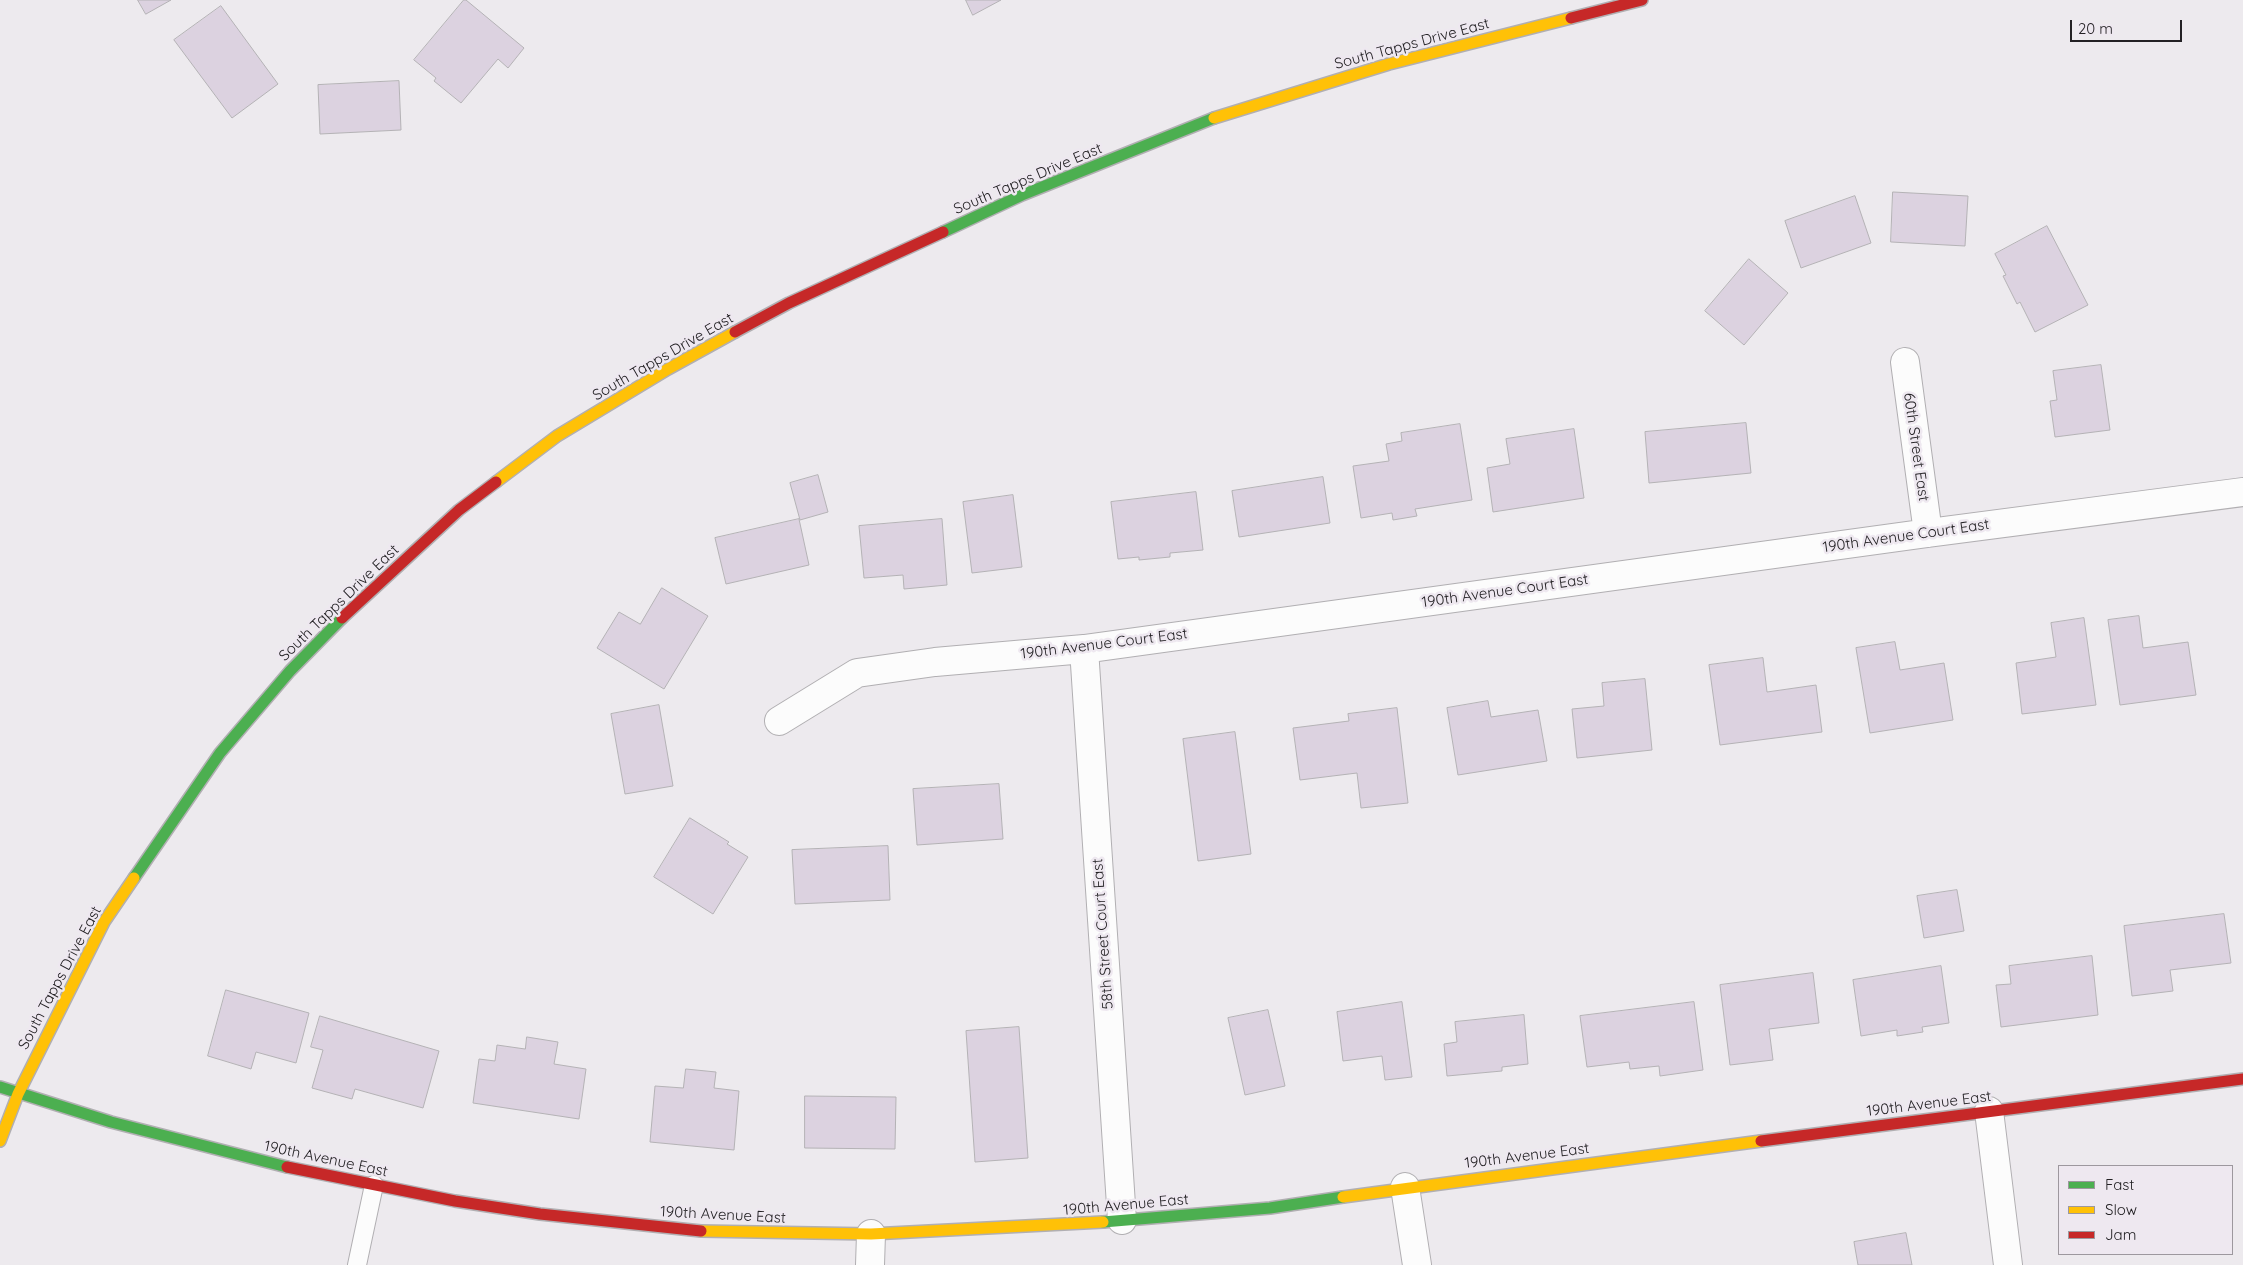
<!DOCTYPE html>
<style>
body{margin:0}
#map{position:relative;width:2243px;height:1265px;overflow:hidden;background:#edeaee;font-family:Quicksand,sans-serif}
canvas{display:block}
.legend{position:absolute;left:2058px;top:1165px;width:175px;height:90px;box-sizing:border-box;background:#eee8f0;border:1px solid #9d989e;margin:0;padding:6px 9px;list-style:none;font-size:15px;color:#232124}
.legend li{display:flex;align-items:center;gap:10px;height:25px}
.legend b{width:25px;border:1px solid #9d989e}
.scale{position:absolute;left:2070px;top:20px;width:112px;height:22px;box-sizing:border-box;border:2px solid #232124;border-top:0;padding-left:6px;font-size:15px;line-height:18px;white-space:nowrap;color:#232124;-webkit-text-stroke:4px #eee8f0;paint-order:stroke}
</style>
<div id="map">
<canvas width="2243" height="1265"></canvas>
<ul class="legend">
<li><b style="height:6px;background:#4caf50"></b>Fast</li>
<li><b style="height:6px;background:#ffc107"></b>Slow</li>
<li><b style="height:6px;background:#c62828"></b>Jam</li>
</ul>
<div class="scale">20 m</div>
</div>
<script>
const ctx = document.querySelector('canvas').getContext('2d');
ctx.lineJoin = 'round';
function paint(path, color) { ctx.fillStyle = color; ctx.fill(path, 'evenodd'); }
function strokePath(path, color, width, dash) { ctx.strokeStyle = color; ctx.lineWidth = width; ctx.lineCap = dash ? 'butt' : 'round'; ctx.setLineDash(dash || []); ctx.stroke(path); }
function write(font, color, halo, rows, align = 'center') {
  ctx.font = font + ' Quicksand,sans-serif'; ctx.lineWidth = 5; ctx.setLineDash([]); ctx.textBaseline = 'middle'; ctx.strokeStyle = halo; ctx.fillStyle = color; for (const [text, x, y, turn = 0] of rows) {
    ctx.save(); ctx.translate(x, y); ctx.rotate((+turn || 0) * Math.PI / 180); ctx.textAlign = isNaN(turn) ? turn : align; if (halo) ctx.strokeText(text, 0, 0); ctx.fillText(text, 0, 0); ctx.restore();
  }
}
const building = new Path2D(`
 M138,0H171L146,14Z
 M464,0H466L524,48L508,68L498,59L461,103L434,81L436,78L414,60Z
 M966,0H1001L973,15Z
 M221,6L278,84L232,118L174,40Z
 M399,81L401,130L320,134L318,85Z
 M1893,192L1968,196L1965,246L1891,242Z
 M1855,196L1871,243L1801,268L1785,221Z
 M2047,226L2088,305L2035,332L2020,302L2017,304L2003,276L2006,275L1995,254Z
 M1749,259L1788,293L1744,345L1705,311Z
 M2101,365L2110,430L2055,437L2050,401L2057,400L2053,371Z
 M1746,423L1751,473L1649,483L1645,432Z
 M1460,424L1472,500L1415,509L1417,516L1393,520L1392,513L1361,518L1353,466L1389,461L1386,444L1402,441L1401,433Z
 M1574,429L1584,498L1493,512L1487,468L1510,464L1506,439Z
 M818,475L828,512L800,520L790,483Z
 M1323,477L1330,523L1239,537L1232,491Z
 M1196,492L1203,550L1170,553V557L1139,560V557L1118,559L1111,502Z
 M1013,495L1022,567L972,573L963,502Z
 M799,519L809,565L726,584L715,538Z
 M942,519L947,585L904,589L903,575L864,578L859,526Z
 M662,588L708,616L664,689L597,648L619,612L640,624Z
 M2139,616L2143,648L2188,642L2196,695L2120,705L2108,620Z
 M2084,618L2096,705L2022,714L2016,663L2056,657L2051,623Z
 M1895,642L1900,670L1944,663L1953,720L1870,733L1856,648Z
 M1763,658L1767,692L1816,685L1822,732L1720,745L1709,665Z
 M1645,679L1652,750L1577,758L1572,709L1604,706L1602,683Z
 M1488,701L1491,717L1538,710L1547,761L1458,775L1447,708Z
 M659,705L673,786L625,794L611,714Z
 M1397,708L1408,803L1361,808L1357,773L1300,780L1293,728L1349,721L1348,714Z
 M1235,732L1251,854L1198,861L1183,739Z
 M999,784L1003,839L917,845L913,789Z
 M690,818L729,842L727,844L748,857L713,914L654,877Z
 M888,846L890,900L795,904L792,850Z
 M1957,890L1964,931L1924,938L1917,896Z
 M2224,914L2231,963L2170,970L2173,991L2132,996L2124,926Z
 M2092,956L2098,1015L2001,1027L1996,985L2011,984L2009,966Z
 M1941,966L1949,1023L1922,1027L1923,1032L1897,1036V1030L1861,1036L1853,980Z
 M1813,973L1819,1023L1769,1029L1773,1060L1730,1065L1720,985Z
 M226,990L309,1013L296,1063L256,1052L251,1069L208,1056Z
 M1402,1002L1412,1077L1385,1080L1382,1056L1343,1061L1337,1012Z
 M1694,1002L1703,1070L1660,1076L1659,1066L1630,1069L1629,1062L1587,1067L1580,1016Z
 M1268,1010L1285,1086L1245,1095L1228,1018Z
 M1524,1015L1528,1064L1502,1067V1071L1447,1076L1444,1044L1457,1042L1455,1022Z
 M320,1016L439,1051L423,1108L355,1089L352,1099L312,1088L323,1050L311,1047Z
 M1019,1027L1028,1158L975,1162L966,1031Z
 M527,1037L558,1042L554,1064L586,1069L579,1119L473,1103L479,1059L495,1061L497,1045L525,1049Z
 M686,1069L716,1072L714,1088L739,1091L734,1150L650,1142L655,1086L683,1088Z
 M805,1096L896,1097L895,1149L805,1148Z
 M1906,1233L1912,1265H1858L1854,1242Z`);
paint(building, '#dcd2e0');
strokePath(building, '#b4b2b5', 1);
const lane = new Path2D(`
 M357,1265L374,1185`);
const street = new Path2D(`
 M1905,362L1928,533
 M1084,649L1122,1220
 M779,721L857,673L935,662L1084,649L1928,533L2243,492
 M1989,1111L2008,1265
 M1405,1187L1417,1265
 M870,1265L871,1234`);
const fast = new Path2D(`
 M943,232L1022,195L1214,118
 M134,878L220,753L290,671L342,618
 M0,1087L111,1122L287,1167
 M1103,1222L1270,1208L1343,1197`);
const slow = new Path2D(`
 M1214,118L1389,64L1571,18
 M496,482L557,436L668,369L735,332
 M0,1141L18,1094L104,922L134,878
 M1343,1197L1761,1141
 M701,1231L871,1234L1103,1222`);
const jam = new Path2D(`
 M1571,18L1642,0
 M735,332L789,303L943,232
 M342,618L459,510L496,482
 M1761,1141L2243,1079
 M287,1167L455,1201L540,1214L701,1231`);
strokePath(lane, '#b1afb2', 20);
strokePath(street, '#b1afb2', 30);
strokePath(fast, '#b1afb2', 14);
strokePath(slow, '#b1afb2', 14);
strokePath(jam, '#b1afb2', 14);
strokePath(lane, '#fcfcfc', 18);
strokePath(street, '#fcfcfc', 28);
strokePath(fast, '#4caf50', 11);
strokePath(slow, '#ffc107', 11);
strokePath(jam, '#c62828', 11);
write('15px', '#232124', '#eee8f0', [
 ["South Tapps Drive East",1412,44,-15],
 ["South Tapps Drive East",1028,179,-23],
 ["South Tapps Drive East",663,357,-30],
 ["60th Street East",1916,447,82],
 ["190th Avenue Court East",1906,536,-8],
 ["190th Avenue Court East",1505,591,-8],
 ["South Tapps Drive East",339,603,-44],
 ["190th Avenue Court East",1104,644,-7],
 ["58th Street Court East",1103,934,-94],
 ["South Tapps Drive East",60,978,-62],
 ["190th Avenue East",1929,1104,-7],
 ["190th Avenue East",1527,1156,-7],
 ["190th Avenue East",326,1159,12],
 ["190th Avenue East",1126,1205,-5],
 ["190th Avenue East",723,1215,3]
]);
</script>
